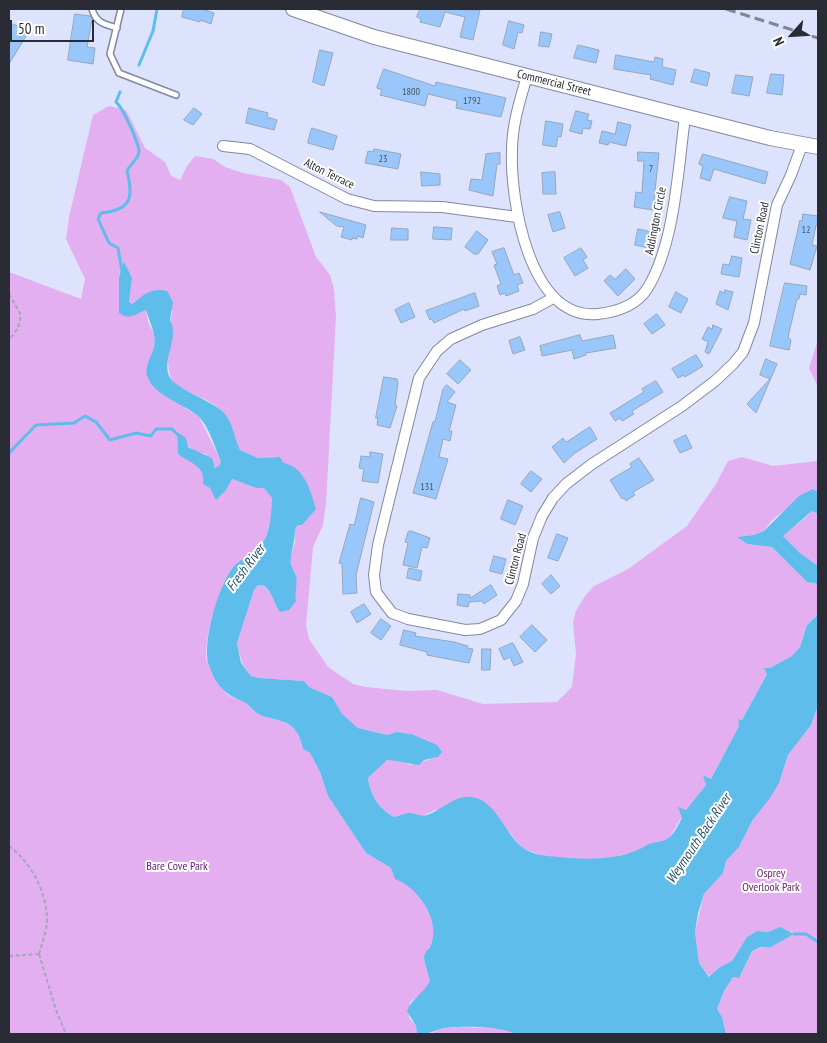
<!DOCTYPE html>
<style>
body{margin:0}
#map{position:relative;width:827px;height:1043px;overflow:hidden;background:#dde3fc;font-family:"PT Sans Narrow",sans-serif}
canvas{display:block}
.frame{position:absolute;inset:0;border:10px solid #2a2c35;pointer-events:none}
.north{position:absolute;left:767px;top:10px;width:50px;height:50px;-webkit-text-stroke:4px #fff;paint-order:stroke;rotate:244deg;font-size:14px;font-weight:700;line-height:20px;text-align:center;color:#2a2c35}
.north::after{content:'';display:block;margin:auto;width:18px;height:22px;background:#2a2c35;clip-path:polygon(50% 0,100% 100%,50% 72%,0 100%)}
.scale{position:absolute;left:10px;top:20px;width:84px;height:22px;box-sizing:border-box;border:2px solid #2a2c35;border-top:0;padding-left:6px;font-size:15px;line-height:18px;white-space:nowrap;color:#2a2c35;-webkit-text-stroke:4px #fff;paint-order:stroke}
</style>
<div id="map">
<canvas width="827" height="1043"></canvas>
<div class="frame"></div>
<div class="north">N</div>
<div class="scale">50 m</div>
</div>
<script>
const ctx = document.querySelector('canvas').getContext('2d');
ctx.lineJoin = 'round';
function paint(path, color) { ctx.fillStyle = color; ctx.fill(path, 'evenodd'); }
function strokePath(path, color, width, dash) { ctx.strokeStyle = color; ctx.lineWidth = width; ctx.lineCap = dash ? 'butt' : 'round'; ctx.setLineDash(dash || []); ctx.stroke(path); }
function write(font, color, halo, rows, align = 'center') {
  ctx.font = font + ' "PT Sans Narrow",sans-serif'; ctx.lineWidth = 4; ctx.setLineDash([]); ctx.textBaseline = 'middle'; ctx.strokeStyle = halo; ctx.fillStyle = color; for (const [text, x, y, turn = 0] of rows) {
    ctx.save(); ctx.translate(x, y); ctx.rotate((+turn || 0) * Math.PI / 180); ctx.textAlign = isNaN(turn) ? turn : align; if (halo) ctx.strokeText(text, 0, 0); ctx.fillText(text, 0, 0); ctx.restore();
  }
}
paint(new Path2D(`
 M109,106L126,110L145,148L165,162L171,176L180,180L187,166L195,156L213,159L225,167L243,173L281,180L290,187L316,257L330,275L334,289L336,317L326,504L323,525L313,547L306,625L309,639L328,667L353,684L366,687L406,691L437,690L483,704L557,702L572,687L576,654L573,622L576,611L585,596L594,586L628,569L687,526L716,484L728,461L742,457L773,466L818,461V492L813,489L772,520L764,531L754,535L738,537L747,544L772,547L807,582L818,584V615L807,625L800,647L792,656L770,668L742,720L739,719V726L711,779L704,776L706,785L686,810L669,838L658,844H650L638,851L602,860L545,857L522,848L505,827L435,810L420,817L409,813L394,817C379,809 370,795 368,778L387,760H402L410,765L438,757L411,734L397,732L387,735L358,728L341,714L332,697L309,687L304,681L259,678L251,676L242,663L237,643L254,590L258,585H263L273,596L294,594L296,577L292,569L290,558L295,542V529L298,525L284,463L280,457L258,458L240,450C234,438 228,420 219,409C211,399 187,393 176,385C163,375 168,325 173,311L137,300L131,304L129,302L132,278L124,261L119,277V313L146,310L148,322L154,334L155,346L147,377L157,389L199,417L221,461L219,467L216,468L206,454C191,452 185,443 177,432L178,454L198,465L204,477L232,479L256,488H264L272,498C271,511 271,527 265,539C259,552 246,555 236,564C222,577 202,641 207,661C209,666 223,690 227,694C231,698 239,699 244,702C250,706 256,714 262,716C284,722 297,722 303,749L310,753L320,772L328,796L366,853L391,868L395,878C417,887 441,919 431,945C429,950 424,951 424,958C425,965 428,974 430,981L426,990L410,1002L409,1018L416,1026L417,1034H9V272L81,299L85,279L66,239L69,217L93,115Z
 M818,340V387L809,368Z
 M812,511L818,514V566L800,553L783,536C793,526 804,521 812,511Z
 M818,706V1034H726L722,1017L717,1009L724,991L733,977L739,978L752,951C766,945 781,944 794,933L780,928L768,932L757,931L747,937L732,961L720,967L710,977L699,963L695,932L704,894L723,873L726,861L739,847L752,821L779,783L788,755L811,725Z
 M459,1027L508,1029L515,1034H431L439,1029Z`), '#e4aff0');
paint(new Path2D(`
 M124,261L132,278L129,302L132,304C144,295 150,287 167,291L173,302L170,320C180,338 162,357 169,376C175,389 211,400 223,412C233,422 234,438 240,450L258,458L280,457L284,463C304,467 311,491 316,509L302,525H298L295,529C295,540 292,547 291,557C289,565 294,570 296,576C298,584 294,593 296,601L289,610L280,612C273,602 273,592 263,585H258L254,590L237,643L241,663L251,676L259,678L304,681L309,687L332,697L342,714L358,728L387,735L397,732L411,734L437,745L442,752L438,757L424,760L419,765C408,764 398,760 387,760L368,778C370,795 379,809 394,817C399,816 405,813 409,813C416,813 419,817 427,815C443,810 457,792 476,798C497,804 506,835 522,847C532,855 546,856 558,857C590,860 621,861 649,844C653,842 661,843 667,839C674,835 678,825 682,818L678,807L686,810L706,785L703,775L711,779L739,726L738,719L742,720L767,674L764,668H770L792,656L800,647L807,625L818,615V706L811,725L788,755L779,783L770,798L752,821L739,847L726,861L723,873L704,894L698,913L695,932L699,963L709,977L720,967L732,961L747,937L757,931L768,932L780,927L794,934L771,947H761L752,951L739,978L733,977L724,991L717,1009L722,1017L726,1034H515C503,1026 455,1025 440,1029C432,1032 427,1034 417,1034L416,1026L407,1011C412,998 424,993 430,981C428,974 425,965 424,958C424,951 429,950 431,945C441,919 417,887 395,879L391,868L366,853L328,796L320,772L310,753L303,749C297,721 284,722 262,716C257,714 251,708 247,704C241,700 233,698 227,693C218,686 212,675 209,665C201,644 220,579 236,564C246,555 259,552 265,539C271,527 271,511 272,498L264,488H256L232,479L226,490L216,500L210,488L203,484C206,466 190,463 178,454L177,432L186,438L188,447L212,458L215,468L219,466L221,461C215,448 209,426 198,416C183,403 155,397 147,376C144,365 152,357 154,347C157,336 149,320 146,310C137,313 130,321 119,313V277Z
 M813,489L818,492V514L812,511L783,536L800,553L818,566V584L807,582L772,547L747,544L737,537L754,535L764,531L799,496Z`), '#5ebdea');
strokePath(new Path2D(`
 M139,65L153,31L157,9
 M120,92L116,102C123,108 138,141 139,151C139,159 130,164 127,171C134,198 131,210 101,213L98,219L109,243L118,248L122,271
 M9,453L36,425L74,423L85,416L96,422L110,440L136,433L151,436L156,429H172L177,434
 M794,934H806L818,942`), '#5ebdea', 3);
const building = new Path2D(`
 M184,9H202L214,13L211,24L200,20V22L182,17Z
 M420,9L480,10L473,40L460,37L465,17L445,12L440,27L420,22L421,19L417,17Z
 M75,14L90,16L92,19L87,47L95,48L93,64L68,60Z
 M509,21L524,25L522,33L518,32L514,49L503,45Z
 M14,24L28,33L9,64V31Z
 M541,32L552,34L549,47L539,46Z
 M578,45L599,50L596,63L574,58Z
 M320,50L333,53L324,86L313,82Z
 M616,55L654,62L655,57L663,59L662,67L676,70L673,85L650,79L651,75L614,69Z
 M384,69L435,86L436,82L506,98L501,117L456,108L457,101L428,94L425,106L380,95L382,90L377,88Z
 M695,69L710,73L707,86L691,82Z
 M771,74L784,75L782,95L767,93Z
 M736,75L753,77L749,96L732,93Z
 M194,108L202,114L193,125L184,120Z
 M249,108L268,113L267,117L277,120L274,130L246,123Z
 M576,111L589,114L587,120L592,121L590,129L583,128L582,134L570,131Z
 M546,121L563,124L561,137L558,136L556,147L543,145Z
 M618,122L631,125L626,146L609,142L608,145L599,143L602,131L615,134Z
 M312,128L337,136L333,150L308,143Z
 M374,149L401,154L398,169L365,163L368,151L373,152Z
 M638,152L659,153L653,210L634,207L636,192L642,193L644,161H638Z
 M500,153V164H497L493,196L469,190L471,179L482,180L486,154Z
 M703,154L768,172L765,184L714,169L710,181L700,178L703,166L699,164Z
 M421,172L440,174V185L422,186Z
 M555,172L556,194H543L542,173Z
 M730,197L747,201L743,219L751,220L747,240L734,237L737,221L723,218Z
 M320,212L366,225L363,238L358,236L357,239L352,238V240L341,237L344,227L337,226Z
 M560,212L565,228L553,232L548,215Z
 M803,214L818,216V225H816L812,245L817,246L810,270L790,264L800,220L802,221Z
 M434,227L452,228L451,240L433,239Z
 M392,228L408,229V240H391Z
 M638,229L652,232L649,248L635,245Z
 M477,231L488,240L478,254H474L465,247Z
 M504,248L514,275L519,273L523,283L517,285L519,291L506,296L505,293L500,295L497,286L501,284L494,265L497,264L492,252Z
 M581,248L587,257L583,260L588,268L575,276L564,258Z
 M732,256L742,258L739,277L721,274L723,264L729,265Z
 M626,269L635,279L618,296L604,281L610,275L615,279Z
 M785,283L807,286L806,295L800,294L799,299H797L788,337L791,340L789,350L770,346Z
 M725,290L733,292L728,310L716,304L720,291L724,293Z
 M676,292L688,299L681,313L669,307Z
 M475,293L479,306L465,311L464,309L434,323L432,319L430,320L426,311Z
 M409,303L415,317L401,323L395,310Z
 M657,314L665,325L652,334L644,324Z
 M713,325L722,329L709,354L705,352L708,342L702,339L708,327L712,329Z
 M580,335L582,341L613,335L616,348L586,353V355L574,359L572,350L542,356L540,346Z
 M520,337L525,350L513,354L509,341Z
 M696,355L703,366L685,377L684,375L678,378L672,369Z
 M766,359L777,364L756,413L747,404L770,379L760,375Z
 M460,360L471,370L458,384L447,374Z
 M384,377L397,379L398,383L395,405L397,406L390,428L377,425L378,418H376Z
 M656,381L663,392L632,411L634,414L622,421L620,418L615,421L610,413L644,392L642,389Z
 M447,385L455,392L447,402L456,405L449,431H452L450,441L443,439L439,457L448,459L436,499L413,493L433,422H435L443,389Z
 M590,427L597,439L575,453L564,463L552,447L563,438L566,442Z
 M686,435L692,448L680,453L674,441Z
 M370,452L383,454L378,483L362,481L364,469L359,468L361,456L370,457Z
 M639,458L654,480L633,492L635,495L626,501L624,498L622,499L610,480L632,467L630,464Z
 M531,471L542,479L531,492L521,484Z
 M361,498L374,502L356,575L357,593L343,594L342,564L339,563L350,524L354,525Z
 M508,500L523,506L515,525L501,519Z
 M411,531L430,538L427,548L422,547L417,568L403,565L408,543L405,542L408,532Z
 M557,534L568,538L558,561L548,558Z
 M494,556L506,559L502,574L490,571Z
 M409,568L422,571L420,581L407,578Z
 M551,575L560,586L551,594L542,584Z
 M491,585L497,595L484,604L482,601L469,602L468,607L457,605L458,594L470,595V598Z
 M364,604L371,614L357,623L351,612Z
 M381,619L391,626L381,640L371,633Z
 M532,625L547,640L535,652L520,637Z
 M404,630L416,633L415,636L454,642L468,646L467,648L473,649L469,663L427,655V652L400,645Z
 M513,643L523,662L514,666L510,657L504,660L499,649Z
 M482,649H491L490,670H482Z`);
paint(building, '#9ac7fb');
strokePath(building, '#95a6ba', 1);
const lane = new Path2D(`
 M92,9C96,23 104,24 117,28
 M121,9L110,54L119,73L176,95`);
const street = new Path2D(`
 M527,76C520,100 512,125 512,150C510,199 529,321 598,314C616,312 636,306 647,289C675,244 678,169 685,117
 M223,146L250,149L347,199L374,206L442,207L517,217
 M553,298L533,309L482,325L451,339L437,351L419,378L378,545L374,575L376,592L392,613L408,619L465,630L480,629L501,620L516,601L523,584L533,538L542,516L553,498L566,484L592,464L682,406L715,381L733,364L743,352L754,323L777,205L791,175L802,145`);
const secondary = new Path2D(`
 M293,9L374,37L770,138L818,147`);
strokePath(lane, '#83889e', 8);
strokePath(street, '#83889e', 12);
strokePath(secondary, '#83889e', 16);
strokePath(new Path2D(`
 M9,294L21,315L18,328L9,340
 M9,846C30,861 47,892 47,920C47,931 42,943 39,954
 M39,954L56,1010L66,1034
 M9,956L39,954`), '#a2a7ba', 2, [4, 2.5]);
strokePath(lane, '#fff', 5);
strokePath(street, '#fff', 10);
strokePath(secondary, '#fff', 14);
strokePath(new Path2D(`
 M726,9L818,38`), '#828596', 3, [10, 5]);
write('10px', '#465366', null, [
 ["1800",411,92],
 ["1792",472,101],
 ["23",383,159],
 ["7",651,169],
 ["12",806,230],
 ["131",427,487]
]);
write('12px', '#2a2c35', '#fff', [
 ["Commercial Street",554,83,14],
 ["Alton Terrace",329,174,26],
 ["Addington Circle",656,221,-79],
 ["Clinton Road",760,228,-78],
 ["Clinton Road",516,559,-75]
]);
write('12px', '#662574', '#fff', [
 ["Bare Cove Park",177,867],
 ["Osprey",771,874],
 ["Overlook Park",771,888]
]);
write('italic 14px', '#275063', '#fff', [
 ["Fresh River",246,568,-53],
 ["Weymouth Back River",699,839,-56]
]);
</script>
